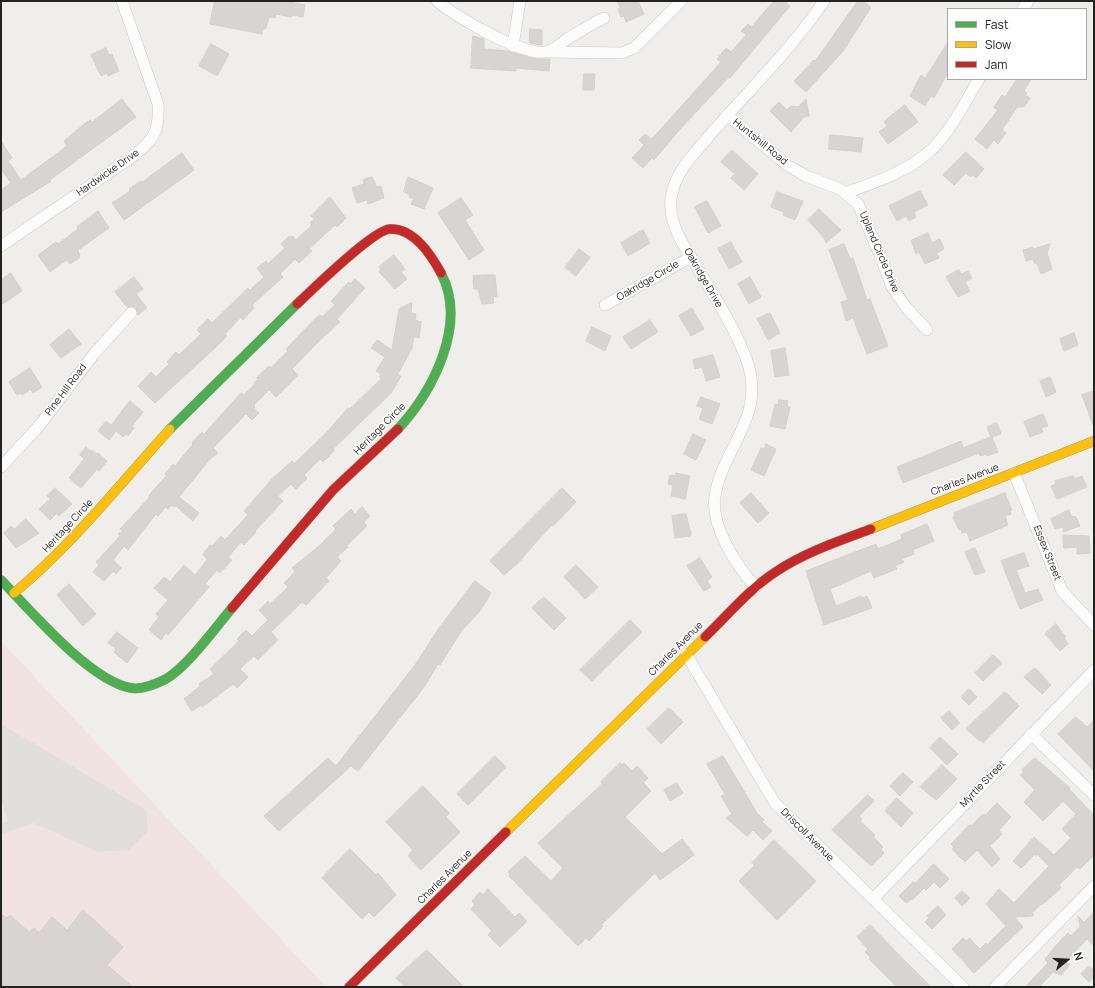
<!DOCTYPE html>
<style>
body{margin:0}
#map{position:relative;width:1095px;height:988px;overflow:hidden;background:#f0eeeb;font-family:Manrope,sans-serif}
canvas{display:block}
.frame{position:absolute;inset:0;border:2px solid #222;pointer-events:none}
.legend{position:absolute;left:947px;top:8px;width:140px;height:72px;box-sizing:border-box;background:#fff;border:1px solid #a7a7a7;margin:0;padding:5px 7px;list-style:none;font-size:12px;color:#222}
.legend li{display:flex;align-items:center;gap:8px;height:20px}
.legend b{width:20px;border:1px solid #a7a7a7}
.north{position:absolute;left:1047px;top:940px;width:40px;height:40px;-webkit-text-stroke:3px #fff;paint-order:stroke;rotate:72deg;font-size:11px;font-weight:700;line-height:16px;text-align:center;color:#222}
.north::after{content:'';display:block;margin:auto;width:14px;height:18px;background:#222;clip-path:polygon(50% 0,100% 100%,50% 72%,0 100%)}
</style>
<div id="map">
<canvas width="1095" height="988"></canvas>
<div class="frame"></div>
<ul class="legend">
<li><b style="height:5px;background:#4caf50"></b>Fast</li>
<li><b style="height:5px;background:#ffc107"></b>Slow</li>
<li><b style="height:5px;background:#c62828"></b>Jam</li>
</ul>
<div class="north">N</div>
</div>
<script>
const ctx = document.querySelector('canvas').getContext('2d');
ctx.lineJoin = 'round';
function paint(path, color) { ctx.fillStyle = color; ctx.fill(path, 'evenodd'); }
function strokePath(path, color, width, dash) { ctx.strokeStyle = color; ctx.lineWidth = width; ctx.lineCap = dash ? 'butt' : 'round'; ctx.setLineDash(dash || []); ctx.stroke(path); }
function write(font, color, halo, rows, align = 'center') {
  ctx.font = font + ' Manrope,sans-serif'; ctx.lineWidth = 3; ctx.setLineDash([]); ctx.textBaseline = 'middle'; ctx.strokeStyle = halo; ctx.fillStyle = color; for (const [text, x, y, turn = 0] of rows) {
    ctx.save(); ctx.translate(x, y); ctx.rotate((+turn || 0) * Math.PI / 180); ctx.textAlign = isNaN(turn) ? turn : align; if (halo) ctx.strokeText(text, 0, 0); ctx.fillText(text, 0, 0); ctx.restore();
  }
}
paint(new Path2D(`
 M1,641L326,987H1Z`), '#f1e3e1');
paint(new Path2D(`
 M1,724L146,810L148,831L129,850L98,852L34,823L1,834V823L8,821L1,799Z`), '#e0dfde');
const building = new Path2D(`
 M215,1H285L305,5L303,17L292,15L291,17L276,14L275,18L269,17L266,28L263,30L262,34L210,24Z
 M617,1H638L644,14L626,22L624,16L621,17L618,9L620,8Z
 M774,1H784L790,6L730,78L729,77L681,128L654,160L652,158L643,168L632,158L644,145L639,140L645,134L652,139L721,62L717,59L726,48L731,52L746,35L741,31L748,24L751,27Z
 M858,1H862L871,7L844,50L806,92L794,81L814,60L815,61Z
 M530,29L542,30V45L530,43Z
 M473,36L484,39V49L508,51L537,59H550L549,71L516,68V71L471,68Z
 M948,42V72L934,98L931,96L925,106L910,96L921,75L925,78Z
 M211,44L229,54L217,76L199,66Z
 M106,48L109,55L112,54L119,71L108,76L107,73L101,76L91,55Z
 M584,74H595L594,90H583Z
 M1017,79H1031L1024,91L1027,93L1025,95L1030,98L1024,107H1017L1002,130L1006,133L998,144L994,140L987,149L975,139L998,110L994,107L1002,95L1005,97Z
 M122,99L136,117L50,180L51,181L40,188L1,212V190L11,183L1,169V141L12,158L8,161L21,180L67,146L64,141L83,125L90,120L92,122Z
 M806,99L809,116L804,117L791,132L770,111L779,102L787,110L791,106L798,107Z
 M905,105L918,122L888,144L879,132L887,126L884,122L888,118Z
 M830,135L863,138L861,152L829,149Z
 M732,150L758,174L744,190L731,178L735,174L721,162Z
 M966,152L984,169L976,178L973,175L971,177L966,173L954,185L943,175Z
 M182,153L194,170L124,220L112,203L130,191L129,189L141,181L142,182Z
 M372,177L377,187L381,186L384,198L368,204L367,200L357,203L352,188L364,184L363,180Z
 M408,177L433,188L424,209L411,204L414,199L409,197L410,195L404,192Z
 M920,191L928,205L914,212L916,217L909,221L906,216L897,221L889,206Z
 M777,192L803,201L795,220L783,215L784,212L771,207Z
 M330,197L346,218L337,227L335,225L309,249L312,251L299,263L295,259L280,274L283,277L252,305L254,308L243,320L241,317L225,334L227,336L215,348L155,403L138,386L151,372L156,377L169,364L167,362L176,352L179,355L201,334L197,330L208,319L212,323L248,288L250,290L264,277L257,268L266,261L268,264L285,248L281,244L288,237L293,236L296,240L312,225L310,223L314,219L311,216Z
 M461,198L473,215L465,220L484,250L469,260L438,213Z
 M707,201L721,226L708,233L695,207Z
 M819,209L841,230L826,243L824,238L808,220Z
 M98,211L109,228L78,250L80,257L70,264L67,260L50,272L38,255L56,242L58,244L78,229L77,227Z
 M643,230L650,243L628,256L621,243Z
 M928,233L932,243L940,239L944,249L937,253L939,258L925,264L919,252L916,254L911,241Z
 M731,242L742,262L729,269L718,249Z
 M844,244L850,259L853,258L867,300L870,299L888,346L867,354L853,318L846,321L841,302L848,300L829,250Z
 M1050,244L1047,253L1052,269L1041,274L1037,263L1035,264L1033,259L1026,261L1023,250L1033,247V249Z
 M579,249L590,257L576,276L565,268Z
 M394,255L405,269L401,272L407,279L395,289L379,272L381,270L379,267Z
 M959,270L961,274L968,271L972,278L965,282L970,291L958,297L946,277Z
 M11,273L22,291L1,305V280Z
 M485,275H495L497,296L493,297L494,303L482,304L478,289H474L473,276Z
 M134,277L143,289L136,294L147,308L138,315L136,308L132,306L127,307L115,292Z
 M750,277L761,297L749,304L738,284Z
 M355,279L365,288L337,319L340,322L319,341L292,369L298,375L276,397L269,390L254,405L255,407L254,408L259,413L252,420L246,414L213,448L218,453L210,459L179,497L199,513L193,521L176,506L175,507L172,505L168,509L166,507L158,516L156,514L128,550L124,546L113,560L121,568L116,574L113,571L104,581L93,572L99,565L96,562L120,536L118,534L122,531L120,529L148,499L150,494L167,475L165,474L173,464L175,466L193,444L192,442L202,432L204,434L241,393L244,395L255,384L254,383L258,379L256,378L269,366L271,368L288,351L286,349L306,328L317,317L320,315L322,317L335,305L331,301L349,282L350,284Z
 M412,303L411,313L416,314L415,320L421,322L419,338L414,337L412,348L398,374L401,376L391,393L333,449L334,451L323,462L320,459L304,475L307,478L296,489L291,484L278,496L283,501L255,531L256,532L244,545L241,542L228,557L232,560L220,573L217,570L205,584L209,587L168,635L166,633L161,640L149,630L159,617L156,614L168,600L154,588L164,577L170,582L184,565L195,575L207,560L203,554L210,545L212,546L221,536L225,540L235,529L248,515L244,511L272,479L292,461L294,464L327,432L348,408L350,409L382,378L379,377L381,374L376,371L385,357L371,348L377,340L392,350L399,309Z
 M692,308L704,329L691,336L679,316Z
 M770,313L780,333L768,340L757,319Z
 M650,320L658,332L631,349L623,337Z
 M592,327L611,336L605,351L586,341Z
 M69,329L81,344L61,358L50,345Z
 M1074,333L1078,345L1064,351L1060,339Z
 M785,348L789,375L775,377L771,351Z
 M713,355L720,377L706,381L702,367L695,369L693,360Z
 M30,368L42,387L33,393L31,389L22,395L21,393L17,395L9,382Z
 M1050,377L1056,392L1046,397L1040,381Z
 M1094,391V425H1093L1082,395Z
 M701,397L720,404L712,424L699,419L703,408L697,406Z
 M779,400L788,401L787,407H790L785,429L770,426L775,404L778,405Z
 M130,401L143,412L132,426L134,428L128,436L126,434L123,437L116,431L109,440L98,431L106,421L111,425Z
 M1043,414L1048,426L1041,428L1043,432L1030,437L1024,422Z
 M997,423L1001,434L992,437L998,452L987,456L986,454L980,456L979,453L903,483L897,467L961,441L963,448L991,437L987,427Z
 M693,434L706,440L696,460L684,454Z
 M766,444L776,449L764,476L751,470L761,448L764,449Z
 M86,447L91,451L92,450L97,454L98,453L107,461L99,471L97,469L81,488L69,478L84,459L80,455Z
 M676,473L690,476L685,499L671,496L673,485L668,484L670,475L675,476Z
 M1073,476L1075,479L1082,476L1087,487L1057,499L1051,486L1056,484L1055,481Z
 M55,488L72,504L59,516L57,513L50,520L39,509L50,499L47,496Z
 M562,488L576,502L553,526L552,525L537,541L518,563L504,575L490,561Z
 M751,493L769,513L758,523L740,503Z
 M1005,493L1012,510L1010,511L1011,514L1005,516L1008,525L970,541L967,532L962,533L961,529L959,530L953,517L955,516L954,513Z
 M362,507L370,516L364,522L367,526L346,546L348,547L337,557L341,561L326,578L329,581L306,605L302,602L271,632L278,640L258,660L254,656L240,669L248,677L237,688L233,684L202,707L201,705L192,711L184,699L200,686L199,684L214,674L210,669L239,641L237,639L246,630L252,636L268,620L259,610L268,601L270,604L288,587L284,583L295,572L292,568L319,546L336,529L333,526L351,509L355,514Z
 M1069,510L1071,516L1076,517L1080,526L1063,532V527L1055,529L1051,519Z
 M686,514L691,534L690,536L675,538L672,516Z
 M26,519L39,533L16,548L4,533L11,526L14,529Z
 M927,524L934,541L913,550L914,554L902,559L904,562L895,566L897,569L874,578L871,571L830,589L836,606L861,596L862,598L867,596L872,608L824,625L806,571L876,544L878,549L902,539L901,535Z
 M1063,535L1089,536L1090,553L1077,554V547L1064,548Z
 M975,548L985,572L975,575L965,552Z
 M1024,553L1029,566L1016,570L1025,593L1038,589L1043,600L1020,609L1001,561Z
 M700,558L712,577L707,581L711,587L704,591L687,566Z
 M576,565L598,587L585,599L564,577Z
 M475,581L491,593L480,611L462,630L440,665L438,664L424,687L395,724L358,771L351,766L279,831L264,816L328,758L336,766L415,665L439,628Z
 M69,584L96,614L83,626L57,595Z
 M544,597L566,618L554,630L532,608Z
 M630,620L642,632L592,681L580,670Z
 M1056,624L1066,637L1064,638L1068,644L1060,651L1045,634Z
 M117,632L138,648L127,663L114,652L116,649L108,643Z
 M993,655L1002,663L983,681L975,673Z
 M1035,668L1051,685L1042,694L1024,677Z
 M969,689L977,697L969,705L961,697Z
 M1005,692L1019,706L983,743L981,740L980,741L966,729Z
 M669,708L683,722L661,744L647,729Z
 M949,711L960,723L952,730L941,718Z
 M1076,717L1087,727L1094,720V771L1058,734Z
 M940,737L958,754L947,765L930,748Z
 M495,756L506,767L468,805L457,794Z
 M723,756L757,813L764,820L762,822L772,831L763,840L753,830L747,836L726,818L732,814L721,796L725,794L707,764Z
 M1035,758L1070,788L1069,789L1094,815V855L1080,869L1077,867L1059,885L1061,888L1043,904H1041L1033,912V916L1014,917L1023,927L974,973L952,949L963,938L967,941L969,938L980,949L986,943L987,945L1006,926L986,904L999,889L1014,903L1049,866L1037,854L1036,856L1035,854L1021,868L1013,861L1034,837L1054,855L1071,838L1062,829L1076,814L1063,801L1043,821L1024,802L1035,790L1020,775L1024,772L1022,770Z
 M620,763L622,765L624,763L632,771L637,766L648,778L643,783L651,791L625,817L662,854L682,839L694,855L660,880L655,873L601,925L603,926L589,941L586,938L578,946L509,876L510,874L508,872L525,856L551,881L563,868L538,843L602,784L601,782Z
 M942,765L957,779L936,800L920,787Z
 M903,773L913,782L900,796L890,786Z
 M677,783L683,793L670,801L664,790Z
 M423,786L449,813L446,817L460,832L421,870L408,856L413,850L386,822Z
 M868,795L874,801L859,816L862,819L860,821L875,835L873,837L883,847L881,849L884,853L871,866L832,830Z
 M897,798L913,813L901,827L885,811Z
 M997,803L1011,817L999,830L1002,834L990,846L1000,859L992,867L977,850L965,862L952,849L954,847L951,844L970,824L971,826L983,814L985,815Z
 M774,840L816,881L777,920L739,881L755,865L752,863Z
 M350,849L376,875L378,873L396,895L374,917L369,912L362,919L322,878Z
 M934,864L949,879L940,888L934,882L926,890L924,888L912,900L911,899L906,903L899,896L913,882L915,883Z
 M488,889L515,917L519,913L527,921L500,947L488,935L492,931L471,909L475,905L472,901L480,892L483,895Z
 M962,891L970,898L962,906L955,898Z
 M938,906L946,915L932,929L925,922L929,918L927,916Z
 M83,910L123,947L107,965L133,987H1V914L7,918L10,915L29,932L34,928L39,933L52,917L67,930Z
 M1094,912V946L1087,939L1066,961L1070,965L1061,975L1053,972L1039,987H1025L1048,963L1045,959L1059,942L1068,933L1071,936L1080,927L1078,916L1084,922Z
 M870,925L906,962L931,987H897L869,959L870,957L865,952L868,949L857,937Z
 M427,950L464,987H405L396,978Z
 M1089,966L1094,971V977L1089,982L1081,974Z`);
paint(building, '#d7d4d2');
strokePath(building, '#d3d0cc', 1);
const street = new Path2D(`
 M437,1C454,16 528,60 549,51C556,48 562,43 567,39C579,32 591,24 604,18
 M1023,9L1028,1
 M513,46L520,1
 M548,52L622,53L634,48L681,1
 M727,115L787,165L806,176L840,189L858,204L880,255L892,287L905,306L927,330
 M845,193C875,182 909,172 933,148C952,129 965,102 979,79
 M1,246L129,159C152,142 160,134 158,104L122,1
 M605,305L691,257
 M1,467L39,426L94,354L131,313
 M1014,473L1062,591L1094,625
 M756,587C736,566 710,525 715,496C723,446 768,416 746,358C733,324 712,293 694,262C684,246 672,228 671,209C670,202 672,192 674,186C680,167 697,151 709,136C748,91 791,50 824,1
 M686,654L775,803L963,987
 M1031,734L1094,795
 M873,899L1094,670
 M995,987L1094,886`);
const fast = new Path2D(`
 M170,429L297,304
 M398,429C433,391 468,324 441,273
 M1,580C30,610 90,681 131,688C142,690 156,684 166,679C188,666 215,628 232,608`);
const slow = new Path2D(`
 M871,529L1094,441
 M14,593C73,544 119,485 170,429
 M506,832L705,637`);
const jam = new Path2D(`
 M297,304C312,290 373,230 390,229C414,228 431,255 441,273
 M232,608L333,490L398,429
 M705,637C728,615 750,588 777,571C806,552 839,541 871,529
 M349,987L506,832`);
strokePath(street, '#c9c8c7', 12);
strokePath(fast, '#999a82', 10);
strokePath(slow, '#999a82', 10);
strokePath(jam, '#999a82', 10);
strokePath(street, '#fdfcfc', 11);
strokePath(fast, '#4caf50', 9);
strokePath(slow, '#ffc107', 9);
strokePath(jam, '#c62828', 9);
write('10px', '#222', '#fff', [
 ["Huntshill Road",760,142,39],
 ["Hardwicke Drive",108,173,-35],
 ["Upland Circle Drive",879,252,67],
 ["Oakridge Drive",703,278,60],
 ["Oakridge Circle",648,281,-30],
 ["Pine Hill Road",66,390,-53],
 ["Heritage Circle",380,429,-45],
 ["Charles Avenue",965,480,-21],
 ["Heritage Circle",68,526,-47],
 ["Essex Street",1047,553,68],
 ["Charles Avenue",676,649,-45],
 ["Myrtle Street",983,784,-46],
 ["Driscoll Avenue",807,835,45],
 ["Charles Avenue",445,877,-45]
]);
</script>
